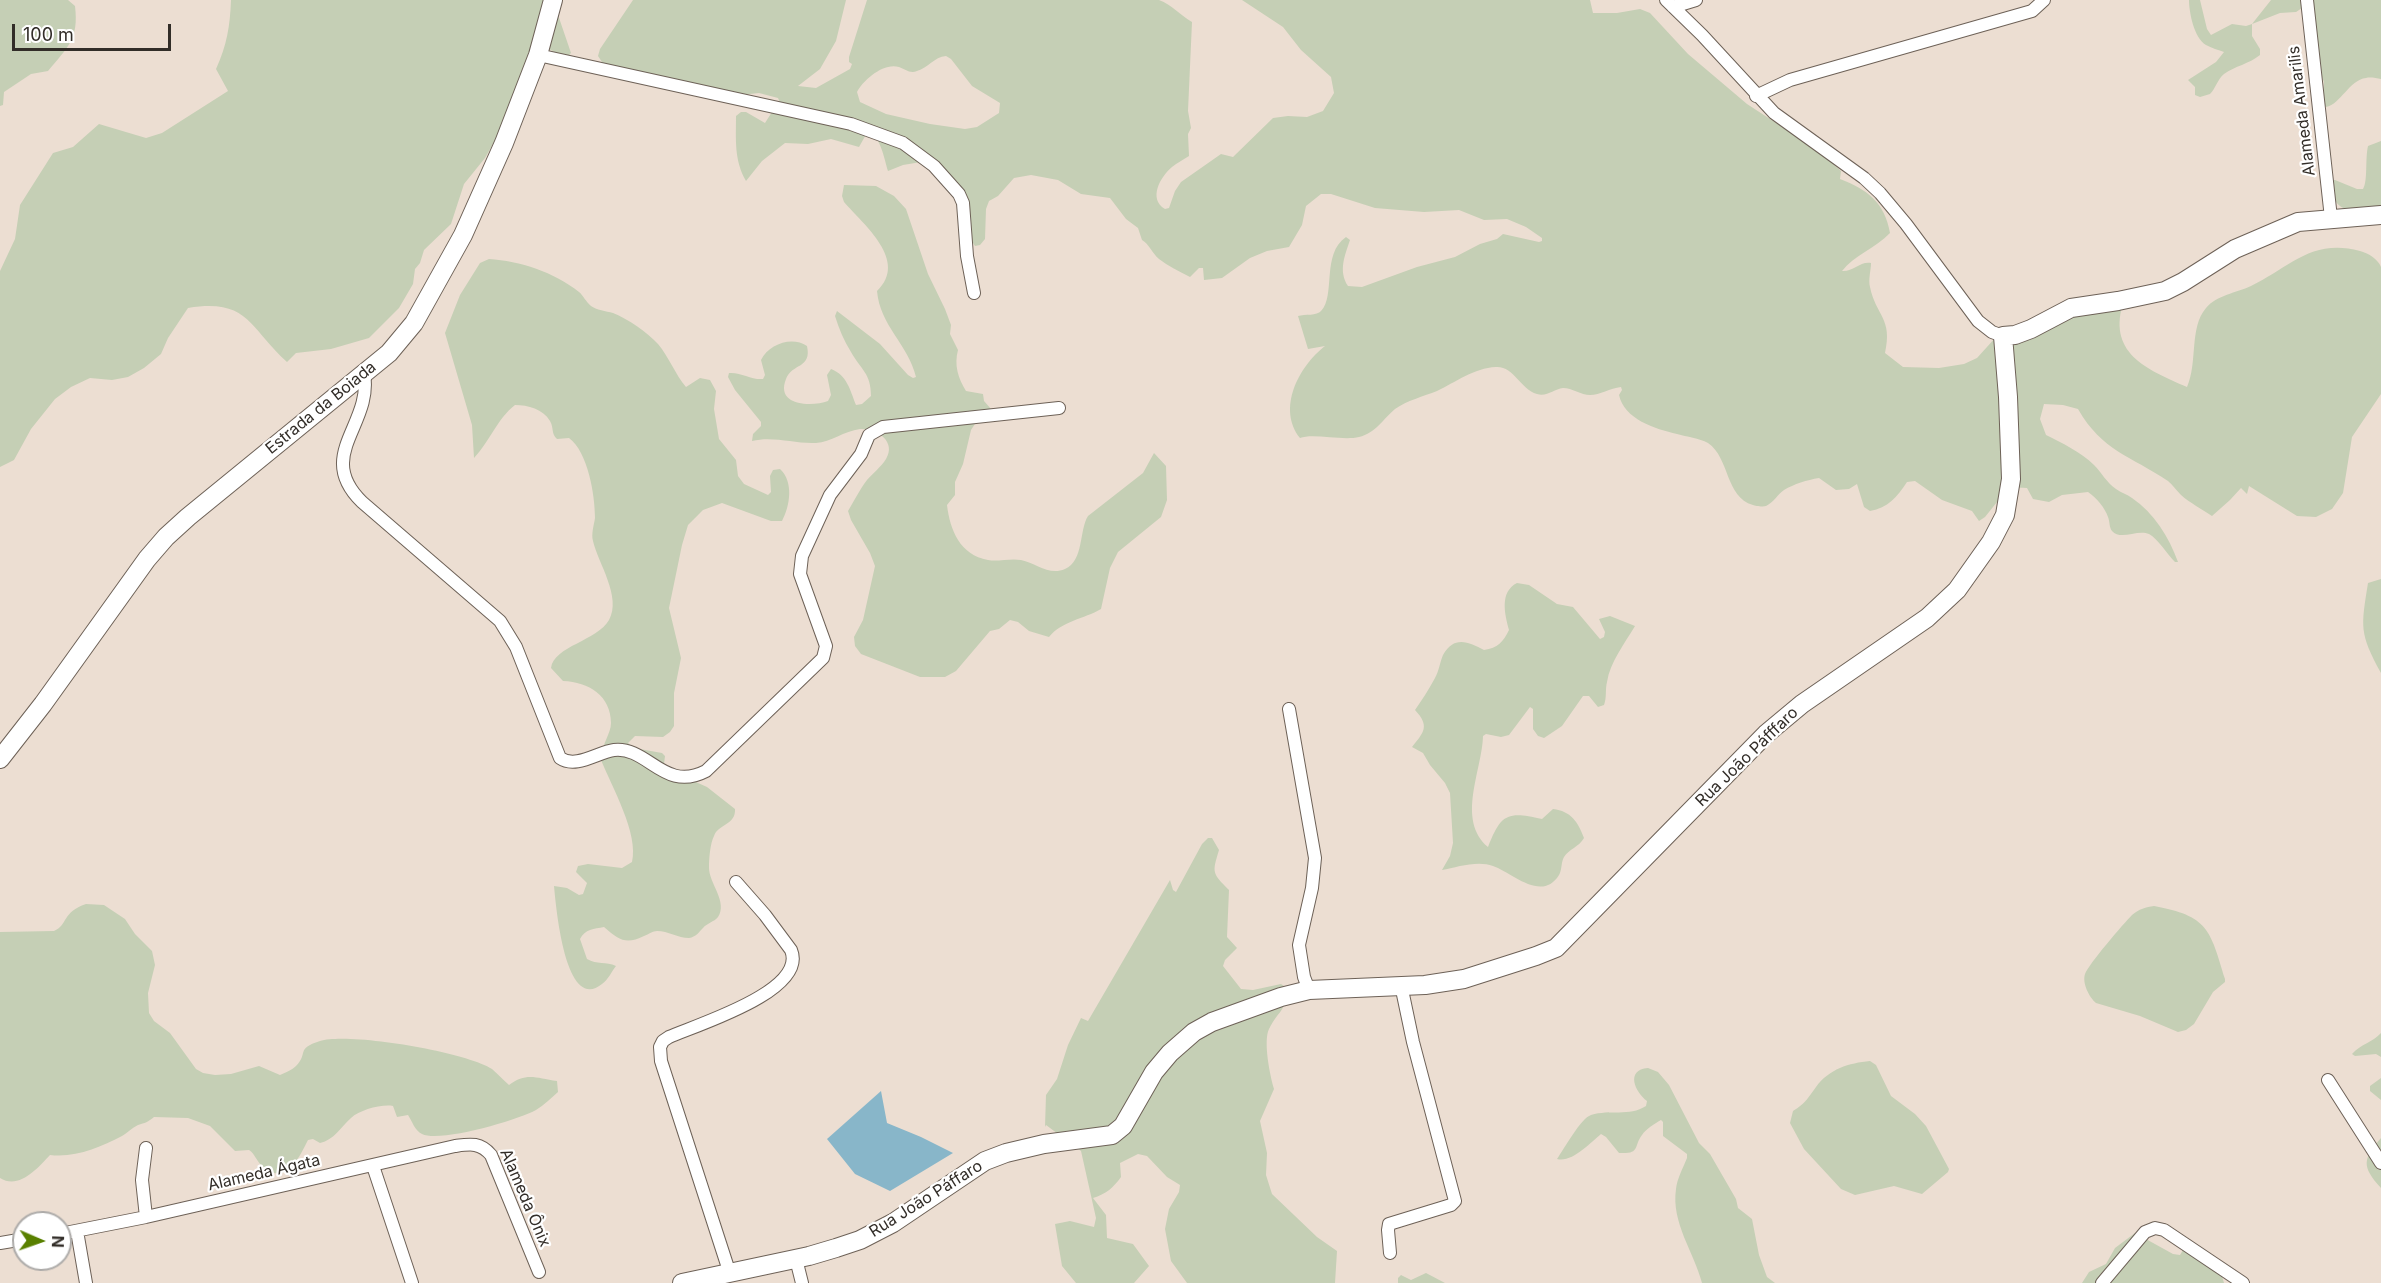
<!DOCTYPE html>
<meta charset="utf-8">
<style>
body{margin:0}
#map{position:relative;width:2381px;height:1283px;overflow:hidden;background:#ecded2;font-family:Inter,sans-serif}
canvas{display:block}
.north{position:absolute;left:12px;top:1211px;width:60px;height:60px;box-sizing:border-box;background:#fff;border:2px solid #adaba9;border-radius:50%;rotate:92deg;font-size:16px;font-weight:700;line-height:24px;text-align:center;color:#322d28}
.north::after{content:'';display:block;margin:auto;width:21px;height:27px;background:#598000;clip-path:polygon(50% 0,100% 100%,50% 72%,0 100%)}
.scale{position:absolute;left:12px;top:24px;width:159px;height:27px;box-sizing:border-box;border:3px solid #322d28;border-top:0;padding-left:8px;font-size:18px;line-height:21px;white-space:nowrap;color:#322d28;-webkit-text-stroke:4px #fff;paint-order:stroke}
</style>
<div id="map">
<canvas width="2381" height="1283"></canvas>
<div class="north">N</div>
<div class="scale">100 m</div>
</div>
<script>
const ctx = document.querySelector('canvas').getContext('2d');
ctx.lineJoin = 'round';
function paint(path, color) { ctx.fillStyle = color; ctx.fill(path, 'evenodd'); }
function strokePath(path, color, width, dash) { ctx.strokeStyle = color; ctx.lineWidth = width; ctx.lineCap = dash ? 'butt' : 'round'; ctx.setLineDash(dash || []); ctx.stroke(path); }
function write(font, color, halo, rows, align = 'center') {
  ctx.font = font + ' Inter,sans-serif'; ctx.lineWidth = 4.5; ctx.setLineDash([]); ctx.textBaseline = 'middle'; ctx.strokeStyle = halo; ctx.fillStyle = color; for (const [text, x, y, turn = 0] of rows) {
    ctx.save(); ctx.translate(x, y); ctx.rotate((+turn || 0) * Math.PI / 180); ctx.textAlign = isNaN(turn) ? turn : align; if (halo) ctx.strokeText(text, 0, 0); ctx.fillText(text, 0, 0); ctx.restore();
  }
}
paint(new Path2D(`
 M0,0H68L75,6C79,39 68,47 48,71L31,74L4,92L3,105L0,106Z
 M231,0H544L541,15L556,9L571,53L568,56H562L540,44L498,135L485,158L464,184L451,224L424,250L420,263L415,269L413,284L399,308L369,338L331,349L296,353L287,362C249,328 249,298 188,308L168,338L161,354L144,368L128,377L112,380L90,378L71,387L55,399L31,429L14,460L0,467V271L15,239L20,205L53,153L73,147L99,124L146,138L162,133L228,91L216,69C227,45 230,26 231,0Z
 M633,0H846L836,41L820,69L798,86L816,88L850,69L852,64L849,62V57L867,0H1159C1172,5 1180,15 1192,22L1188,111L1191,128L1188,134L1189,156C1184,159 1177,163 1172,167C1160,177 1148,199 1165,209L1169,208L1175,191L1181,182L1221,154L1233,157L1273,118L1288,116L1307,117L1323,111L1334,93L1331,77L1301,50L1283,27L1242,0H1590L1593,13H1617L1640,9L1650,13L1688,54L1747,104L1816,149L1841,171L1840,179C1867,189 1885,203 1890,233C1876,248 1854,255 1842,271C1853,272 1860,261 1871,263C1871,270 1868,280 1870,287C1876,316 1893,318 1885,353L1903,367L1939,368L1964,364L1977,358L1996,337L2124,300C2106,353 2146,369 2187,387C2198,362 2189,328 2206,308C2217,295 2236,293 2251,286C2289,268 2311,238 2360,251C2368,253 2378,259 2381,267V394L2352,437L2343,493L2332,509L2316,517L2297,516L2249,486L2247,494L2241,488L2230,500L2212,516C2202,509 2190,503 2181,495C2176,490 2173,485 2168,481C2131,456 2102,451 2078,409L2063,405L2044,404L2040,419L2046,435C2062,443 2081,452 2094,465C2101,472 2107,483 2116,489C2121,493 2127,494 2132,498C2154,513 2169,537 2178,562H2175C2168,555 2158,539 2149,534C2137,529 2121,541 2112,531C2109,527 2110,522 2108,517C2105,508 2097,498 2088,492L2062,495L2049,502L2033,499L2027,488L2009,487L1985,517L1979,521L1972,511L1942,500L1915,481L1907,482C1897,497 1888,508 1870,511L1864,507L1857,484L1849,489L1836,490L1819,478C1807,480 1794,484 1784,490C1778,494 1773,503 1766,506C1763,507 1755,506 1753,505C1725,497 1730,458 1708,443C1699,438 1687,437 1677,434C1655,429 1624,419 1619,395L1622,390L1621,387C1610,388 1600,395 1590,395C1581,395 1572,388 1563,388C1554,389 1547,397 1537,394C1520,389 1514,366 1496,367C1474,368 1456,382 1437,391C1424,396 1406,401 1395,409C1383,419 1376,433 1359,437C1343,441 1313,433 1300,438C1277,409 1298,367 1325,346L1308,349L1298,316C1305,314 1317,316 1321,311C1336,296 1321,254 1346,237L1350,240C1345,255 1338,271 1348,286L1362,287L1417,267L1455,257L1480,244L1497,239L1503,234L1539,242L1542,241V238L1526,227L1507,219L1484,220L1459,210L1424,212L1375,208L1331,194H1321L1306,206L1302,225L1289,247L1267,251L1250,258L1222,278L1204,280L1203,268H1199L1190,277C1179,271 1168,266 1159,259C1152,253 1149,244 1142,240L1138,228L1126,219L1110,198L1081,194L1058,180L1031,175L1014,178L998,196L989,201L986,209L985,239L980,245L975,246L969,237L957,192L921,162L903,165L888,171C884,158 881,137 868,131L859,147L831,139L808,144L785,143L762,161L746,181C734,160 736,140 736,116L741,112H746L765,123L772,112L782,107L778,98L759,93L731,96L606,68L598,56L600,49ZM946,56L951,59L972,86L1000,103L999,113L977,127L965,129L930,124L886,114L860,102L857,92C863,80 884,62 899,67C905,69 910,74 917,71C928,68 934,57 946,56Z
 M2189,0H2200L2207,29L2211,35L2232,24L2246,26L2252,24L2271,0H2381V79C2376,78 2370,77 2366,78C2349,80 2341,104 2326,107L2323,103L2324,82L2314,56L2305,6L2296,12L2280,13L2252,24V36L2260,49V55C2249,64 2235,66 2224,74C2217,80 2216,88 2210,94L2200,97L2195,95V87L2188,80L2216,62L2224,52C2219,50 2211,48 2206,45C2194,38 2189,12 2189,0Z
 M2381,141V208C2353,211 2332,217 2331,180H2335L2357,189H2363C2368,181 2365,159 2368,146Z
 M844,185L876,186L894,196L906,209L928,274L945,309L951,325L950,334L958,350C954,365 958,378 966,391L983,394L984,401L991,409L984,410L971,430L963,464L955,482V495L947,505C950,530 960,555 988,560C998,562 1010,558 1021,560C1036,563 1049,576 1065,569C1084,561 1079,530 1088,516L1143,473L1154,453L1166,466L1167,500L1161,517L1118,552L1110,568L1101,609C1084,619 1062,621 1049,637L1029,631L1018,622L1010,620L999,629L990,631L956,671L945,677H920L861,654L855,646L854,637L863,620L875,566L870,553L851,520L848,511C854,501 860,489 867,480C873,473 881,467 886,459C897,441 876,428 860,429C844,431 831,442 816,443C794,444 774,436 752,441L753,434L761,426V422L735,390L728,377L729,373C741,372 751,380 763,379L765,375L761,360C769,344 792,336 807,346C812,369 792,363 786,379C775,406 812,407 828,401L831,395L827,375L831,369C847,375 850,390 856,405L862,404L871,396C871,373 861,370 851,352C844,341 839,329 835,316L837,311L880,344L908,375L913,378L916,377C908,344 880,326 877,291C909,261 864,225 844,202L842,196Z
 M489,259C520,261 554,272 579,292C583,295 586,302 591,306C596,310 606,311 613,313C628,319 647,332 658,344C669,357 675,374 686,387L700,378L710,380L716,391L714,409L719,439L736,460L738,476L744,484L768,495L771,492L770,476L773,470L780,469C794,482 790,506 782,521H771L722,503L703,510L688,525L682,545L669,608L681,658L674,693V726L670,732L663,737L635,736L628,743L634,748L662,753L665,756L664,764L669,770L707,787L735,809C736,825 718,824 714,836C710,844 709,859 709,868C709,883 728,902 718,917C714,922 707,923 703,928C699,932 696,937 689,938C678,938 668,931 657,931C653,931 649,934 644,936C626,945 619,940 604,927C594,929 585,929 580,939L587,959C597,965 606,961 616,966C612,971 608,980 602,984C565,1014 556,906 554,886L567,888L579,895L583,894L587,883L576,872L578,866L588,864L622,868L632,862C639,834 612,787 601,760C601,745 611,734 611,723C611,696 589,682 563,681L551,668C554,646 597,641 609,620C622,597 598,563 593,541C591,534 594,525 595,518C595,495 588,452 569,438L557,439C551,434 554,428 550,421C543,409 528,405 515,405C497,419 490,441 474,458L472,425L445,333L460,295L480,263Z
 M2381,579V673C2359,633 2361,627 2368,583Z
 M1517,583L1529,585L1557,604L1573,607L1600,639L1604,637L1605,632L1599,619L1610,616L1635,626C1625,643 1610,662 1607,682C1605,690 1607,697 1604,705L1598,707L1589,696H1583L1562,726L1544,738L1538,736L1533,729V709L1530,707L1509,735L1501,737L1486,734L1483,736C1482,771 1456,820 1488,847C1501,814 1507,811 1542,819L1553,809C1571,811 1578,822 1584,838C1579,847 1569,849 1564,857C1561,862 1562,870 1559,875C1542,903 1511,872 1493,866C1478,860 1457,867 1442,870L1450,856L1453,843L1450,793L1445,783L1430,765L1423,753L1412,747C1424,732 1430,726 1415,710C1422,700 1429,689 1435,678C1439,671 1440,662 1443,655C1454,635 1469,642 1484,650C1498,648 1503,642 1509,630C1505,615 1499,592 1517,583Z
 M1208,838H1212L1219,850C1212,873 1212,873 1229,890L1227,937L1237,948L1225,960L1223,966L1241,989L1253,990L1281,984L1287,988C1285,1014 1279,1009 1269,1029C1263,1041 1270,1076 1274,1089L1260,1121L1267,1153L1266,1175L1272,1194L1317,1237L1337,1251L1335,1283H1187L1171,1261L1165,1229L1169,1209L1179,1192L1180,1185L1167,1177L1147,1156L1138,1154L1120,1163L1121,1177C1113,1188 1106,1194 1093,1198L1106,1215L1107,1238L1133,1244L1149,1266L1134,1283H1076L1062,1266L1055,1224L1070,1221L1094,1227L1096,1218L1081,1151L1046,1125L1045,1127L1046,1095L1057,1079L1068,1045L1081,1018L1088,1021L1170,880L1173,890L1176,892L1202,844Z
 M86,904L104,905L125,919L135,934L152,951L155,965L148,993L149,1013L154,1021L170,1033L196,1069L203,1073L215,1075L231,1074L259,1066L280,1075C286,1072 292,1070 296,1066C309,1053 295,1049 320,1041C349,1032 466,1052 492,1069C498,1074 503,1080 509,1085C526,1072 536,1078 557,1081L558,1092C551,1098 544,1105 536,1110C518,1120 440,1143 422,1134C415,1131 412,1121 408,1115L397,1117L393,1106C381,1104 360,1110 351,1118C341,1127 334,1140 320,1143L313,1139L308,1140C299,1158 285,1188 261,1165C256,1160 255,1154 249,1150L235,1151L210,1126L188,1118L154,1117C148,1122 145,1123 138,1125C132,1128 127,1133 122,1136C100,1147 76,1158 50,1155C38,1168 19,1190 0,1178V932L54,931C68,925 62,912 86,904Z
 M2154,906C2208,916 2210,929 2225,979V982L2213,992L2194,1024L2186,1030L2178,1032L2140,1016L2096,1003C2089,997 2082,983 2085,974C2088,965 2124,923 2132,915C2139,909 2146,907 2154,906Z
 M2381,1033V1057L2376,1054L2355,1056L2352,1054C2361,1044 2373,1042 2381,1033Z
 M1870,1061L1876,1065L1891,1096L1915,1114L1926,1126L1949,1169L1948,1172L1922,1194L1894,1186L1855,1195L1841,1189L1804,1149L1790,1123L1793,1111C1806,1103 1807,1099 1816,1087C1829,1069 1849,1063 1870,1061Z
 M1648,1068L1658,1072L1669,1085L1699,1143L1710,1154L1736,1199L1738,1208L1752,1219L1759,1255L1767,1277L1775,1283H1702C1694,1252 1671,1223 1676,1189C1677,1179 1683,1168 1687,1158V1154L1663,1136V1122L1661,1120C1654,1124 1646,1129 1642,1135C1633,1147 1641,1154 1619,1153L1606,1137L1601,1134C1590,1143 1572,1163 1557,1159C1564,1149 1581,1118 1591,1115C1610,1109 1629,1117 1646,1106L1647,1101C1635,1092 1625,1070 1648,1068Z
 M2381,1078V1100L2370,1091V1086Z
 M2381,1138V1188C2361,1166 2363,1159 2381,1138Z
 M2135,1233L2173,1254L2180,1255L2183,1250L2221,1273L2224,1283H2082L2089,1272L2106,1264L2115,1248Z
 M1426,1273L1445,1283H1398V1278L1401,1275L1411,1280Z`), '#c5cfb5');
paint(new Path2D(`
 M881,1091L887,1123L921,1137L953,1153L890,1191L855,1174L827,1139Z`), '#88b6c9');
const street = new Path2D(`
 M1666,0L1702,35L1774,113L1864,178L1880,193L1906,224L1978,321L1992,332L2003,336
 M2307,0L2331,218
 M1673,7L1696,0
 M538,55L851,124L903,143L934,166L959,194L963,203L967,256L974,293
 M1756,96L1790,80L2032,11L2044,0
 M364,374C373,425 314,455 362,502L500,621L516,647L560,758C576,769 598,752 614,750C648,746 664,793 706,771L823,658L826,646L800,574L802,556L830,495L861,454L869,435L883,427L1059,408
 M1289,709L1315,858L1312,888L1299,945L1304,977L1309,990
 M2328,1080L2381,1163
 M146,1148L142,1180L146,1217
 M373,1166L412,1283
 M77,1231L86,1283
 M60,1234L146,1217L455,1146C470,1144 480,1142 491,1155L539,1272
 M0,1243L24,1239
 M1390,1253L1388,1230L1389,1224L1451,1205L1455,1201L1413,1042L1401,985
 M796,1259L802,1283
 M730,1274L661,1061L660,1047L663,1041L669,1037C696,1025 808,991 791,950L765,915L736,882
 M2102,1283L2145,1232L2155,1228L2164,1230L2243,1283`);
const secondary = new Path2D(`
 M0,759L43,704L147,559L166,537L188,517L389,353L414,323L463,235L504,143L538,55L553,0
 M682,1283L809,1256L836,1248L860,1240L893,1223L985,1161L1006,1153L1044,1144L1112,1135L1123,1126L1154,1072L1170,1053L1194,1032L1212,1022L1281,997L1309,990L1425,985L1464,979L1536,956L1556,948L1766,734L1802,704L1927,618L1957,590L1991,542L2005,515L2011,479L2008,397L2003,336L2015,335L2031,329L2071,308L2118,301L2165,291L2183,282L2235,249L2298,222L2381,215`);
strokePath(street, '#6d6157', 14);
strokePath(secondary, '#6d6157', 20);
strokePath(street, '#fff', 12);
strokePath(secondary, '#fff', 18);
write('16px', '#322d28', '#fff', [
 ["Alameda Amarilis",2302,111,-97],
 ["Estrada da Boiada",321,408,-39],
 ["Rua João Páfffaro",1747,757,-44],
 ["Alameda Ágata",264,1173,-13],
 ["Alameda Ônix",525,1198,67],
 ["Rua João Páffaro",926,1199,-32]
]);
</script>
